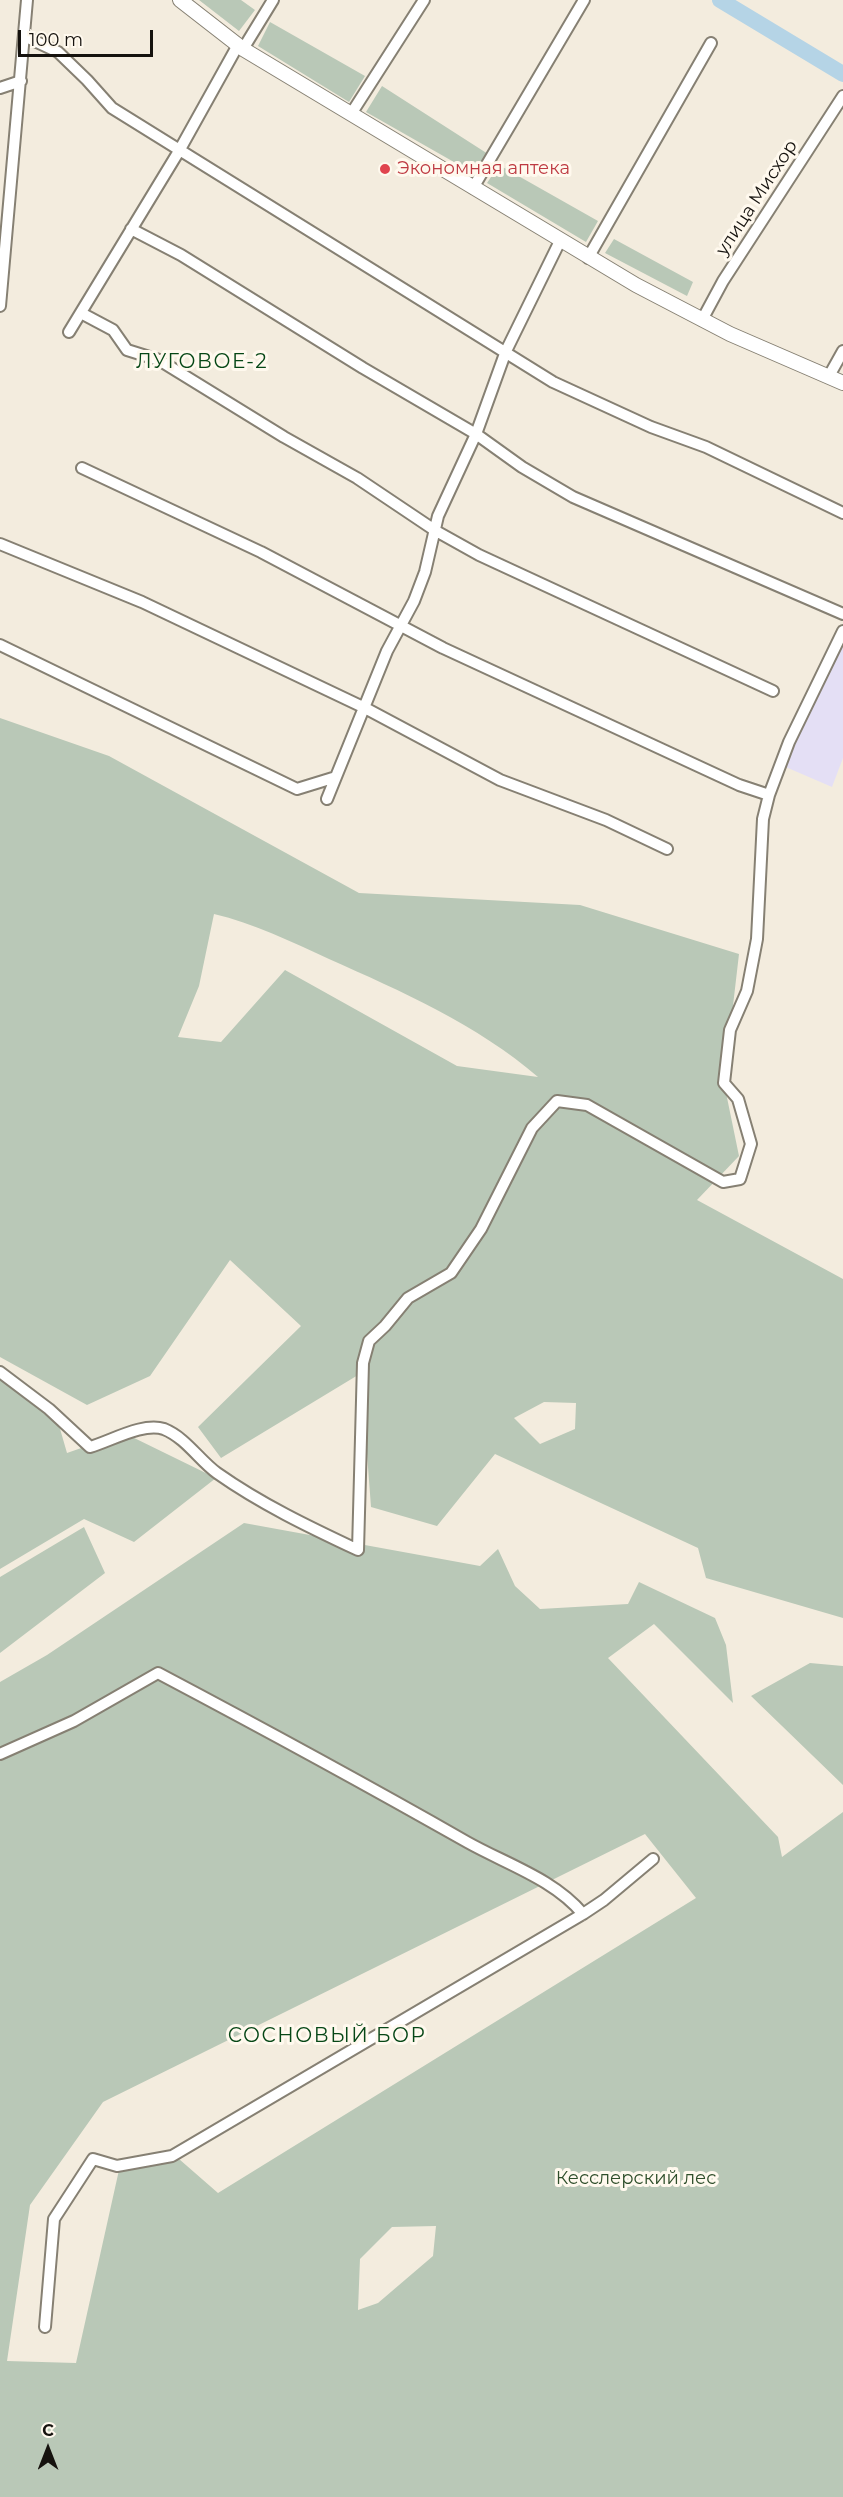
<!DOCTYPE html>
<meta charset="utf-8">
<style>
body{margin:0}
#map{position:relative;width:843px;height:2497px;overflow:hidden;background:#f3ecde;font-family:Montserrat,sans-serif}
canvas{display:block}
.north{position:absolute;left:18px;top:2419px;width:60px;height:60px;-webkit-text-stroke:4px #fff9ee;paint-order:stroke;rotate:0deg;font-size:16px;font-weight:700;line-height:24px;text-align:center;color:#15120e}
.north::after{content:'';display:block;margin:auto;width:21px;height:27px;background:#15120e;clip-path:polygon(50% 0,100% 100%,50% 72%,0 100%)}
.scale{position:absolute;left:18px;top:30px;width:135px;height:27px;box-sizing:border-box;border:3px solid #15120e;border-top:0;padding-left:8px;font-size:18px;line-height:21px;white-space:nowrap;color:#15120e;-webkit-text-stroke:4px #fff9ee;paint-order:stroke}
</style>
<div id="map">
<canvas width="843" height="2497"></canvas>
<div class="north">С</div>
<div class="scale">100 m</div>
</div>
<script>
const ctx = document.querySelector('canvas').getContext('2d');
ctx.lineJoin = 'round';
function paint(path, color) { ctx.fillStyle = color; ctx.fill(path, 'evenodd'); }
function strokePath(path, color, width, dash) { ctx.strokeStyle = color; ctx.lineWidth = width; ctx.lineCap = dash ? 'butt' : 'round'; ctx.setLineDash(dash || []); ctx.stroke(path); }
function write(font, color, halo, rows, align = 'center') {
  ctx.font = font + ' Montserrat,sans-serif'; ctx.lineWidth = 6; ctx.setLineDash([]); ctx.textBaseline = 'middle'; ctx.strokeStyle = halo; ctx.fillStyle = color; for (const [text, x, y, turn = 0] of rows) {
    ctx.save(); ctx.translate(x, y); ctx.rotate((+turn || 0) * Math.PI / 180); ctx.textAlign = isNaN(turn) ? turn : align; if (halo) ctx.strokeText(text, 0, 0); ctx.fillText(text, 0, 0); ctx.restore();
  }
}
paint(new Path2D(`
 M843,631V758L832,787L781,765Z`), '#e4dff5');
paint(new Path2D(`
 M199,0H241L255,10L239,31Z
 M270,22L365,76L349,102L258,46Z
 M382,86L488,154L475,174L366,112Z
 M499,165L598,221L586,242L487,183Z
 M614,239L693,282L687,296L605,253Z
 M0,718L109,756L359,893L580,905L739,954L724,1083L739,1156L697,1200L843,1279V1618L706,1578L698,1548L495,1454L437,1526L371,1507L362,1387L363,1372L221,1458L198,1427L301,1326L230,1260L150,1376L87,1405L0,1357ZM214,914C253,923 292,942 329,959C401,991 478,1025 538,1077L457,1066L285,970L221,1042L178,1037L199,986ZM544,1402L576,1403L575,1429L540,1444L514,1418Z
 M0,1380L54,1408L67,1453L124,1433L216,1478L134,1542L84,1519L0,1569Z
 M244,1523L480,1566L498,1549L515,1586L540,1609L628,1604L639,1582L715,1618L726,1645L733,1703L654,1624L608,1658L778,1837L782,1857L843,1812V2497H0V1682L47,1655ZM645,1834L696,1898L218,2193L179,2159L119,2170L76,2363L7,2361L30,2205L103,2102ZM436,2226L433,2256L378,2303L358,2310L360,2259L392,2227Z
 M84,1527L105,1573L0,1653V1577Z
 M810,1663L843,1666V1785L751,1696Z`), '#b9c8b7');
strokePath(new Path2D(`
 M720,0L843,74`), '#b5d4e6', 16);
const minor = new Path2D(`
 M24,36L58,52L87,80L112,108L553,382L651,427L706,447L843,513
 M243,49L273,0
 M0,88L21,81
 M351,114L424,0
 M473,188L584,0
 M131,229L181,255L363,368L476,434L522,467L573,497L843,614
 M588,258L711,43
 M0,306L27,0
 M81,313L113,330L127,350L159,360L284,437L357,478L436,531L479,555L773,691
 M702,320L723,281L843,96
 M69,332L179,151L238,45
 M829,376L843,351
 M82,468L261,552L443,648L739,785L769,795
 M0,544L142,602L365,708L500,780L606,820L667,849
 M0,645L297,789L336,777
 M327,799L387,651L414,601L425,572L438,516L476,434L506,351L560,241
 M0,1372L49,1409L90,1447C111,1441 143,1422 164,1429C186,1438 199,1460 217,1473C261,1504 309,1527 358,1550L363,1363L369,1341L385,1326L408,1298L451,1273L481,1229L532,1128L557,1101L587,1105L723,1182L740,1179L751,1144L738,1099L724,1083L730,1030L747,991L757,939L763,819L769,795L789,742L843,631
 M0,1754L74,1721L158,1673C262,1728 365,1784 467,1842C506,1864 554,1879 583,1914
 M45,2327L54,2219L93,2159L117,2166L172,2156L583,1914L604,1900L653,1859`);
const secondary = new Path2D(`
 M180,0L243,49L636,285L730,334L843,383`);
strokePath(minor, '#868073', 14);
strokePath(secondary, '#868073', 16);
strokePath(minor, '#fff', 10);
strokePath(secondary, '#fff', 14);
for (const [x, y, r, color] of [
 [385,169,6,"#e0444e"]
]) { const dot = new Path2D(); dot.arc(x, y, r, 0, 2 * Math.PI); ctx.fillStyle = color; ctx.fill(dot); strokePath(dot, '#fff9ee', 2); }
write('18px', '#be3a42', '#fff9ee', [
 ["Экономная аптека",397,169]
], 'left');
write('18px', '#15120e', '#fff9ee', [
 ["улица Мисхор",757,198,-57]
]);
write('18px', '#2e4e2a', '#fff9ee', [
 ["Кесслерский лес",636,2179]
]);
ctx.letterSpacing = '1.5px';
write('20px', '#064716', '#fff9ee', [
 ["ЛУГОВОЕ-2",202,362],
 ["СОСНОВЫЙ БОР",327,2036]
]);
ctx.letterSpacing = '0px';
</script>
